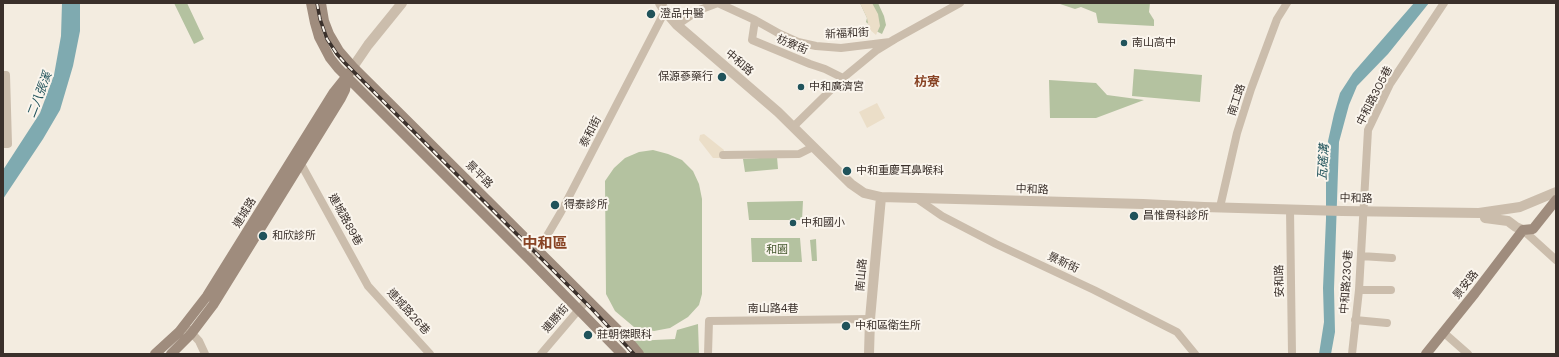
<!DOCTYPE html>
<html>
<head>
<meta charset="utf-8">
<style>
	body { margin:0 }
	#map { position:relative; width:1559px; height:357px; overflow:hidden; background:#f3ece0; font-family:"DM Sans",sans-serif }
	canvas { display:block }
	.frame { position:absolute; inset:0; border:4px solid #3a302b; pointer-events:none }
</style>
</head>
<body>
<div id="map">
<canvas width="1559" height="357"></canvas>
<div class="frame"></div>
</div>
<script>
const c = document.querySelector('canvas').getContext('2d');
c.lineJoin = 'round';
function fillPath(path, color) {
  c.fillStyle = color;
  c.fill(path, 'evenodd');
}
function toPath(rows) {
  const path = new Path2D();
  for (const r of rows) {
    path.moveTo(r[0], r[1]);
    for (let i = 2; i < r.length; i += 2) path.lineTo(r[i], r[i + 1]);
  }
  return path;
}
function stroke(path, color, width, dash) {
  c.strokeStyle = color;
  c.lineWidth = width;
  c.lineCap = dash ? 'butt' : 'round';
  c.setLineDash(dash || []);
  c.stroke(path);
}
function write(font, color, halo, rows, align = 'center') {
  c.font = font + ' "DM Sans","Noto Sans TC",sans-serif';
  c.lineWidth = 4;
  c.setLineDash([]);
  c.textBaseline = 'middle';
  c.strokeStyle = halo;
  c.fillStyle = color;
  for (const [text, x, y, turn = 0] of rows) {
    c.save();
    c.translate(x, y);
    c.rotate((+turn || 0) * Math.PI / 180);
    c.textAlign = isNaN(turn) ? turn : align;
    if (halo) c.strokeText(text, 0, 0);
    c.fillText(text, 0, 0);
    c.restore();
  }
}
fillPath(toPath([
	[174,3,187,3,204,39,194,44],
	[860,3,878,3,884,16,886,25,882,34,876,31,866,22,867,18],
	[1150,3,1149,12,1154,20,1154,26,1098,23,1096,13,1081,7,1075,9,1060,4],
	[1134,69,1202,75,1200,102,1132,96],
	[1049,80,1096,83,1107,95,1144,100,1096,118,1050,118],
	[653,150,668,154,682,160,693,171,699,184,702,199,702,294,699,305,688,317,670,328,654,331,634,327,615,311,606,294,605,181,614,168,625,158,639,152],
	[777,157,778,169,745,172,743,159],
	[803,201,802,220,749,220,747,202],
	[751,238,800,238,802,262,752,262],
	[816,239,817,261,812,261,810,240],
	[698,324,699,354,644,354,634,341,675,339,677,330]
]), '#b4c2a0');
fillPath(toPath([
	[860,3,872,3,878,14,880,26,876,35,869,29,867,18],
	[877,103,885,118,867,128,859,112],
	[704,134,724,150,722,158,713,158,699,140,700,135]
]), '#ebdec8');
fillPath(toPath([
	[62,3,80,3,80,31,73,66,60,110,43,139,3,199,3,170,40,113,54,75,61,36],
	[1414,3,1429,3,1388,54,1357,86,1349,105,1339,142,1334,289,1335,332,1331,354,1319,354,1324,322,1323,288,1326,219,1326,167,1328,141,1334,114,1340,93,1353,73]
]), '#7faab0');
stroke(toPath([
	[755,20,752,40,810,64,825,69,843,78],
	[677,25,699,10,718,3,755,20,780,34,798,42,816,46,841,48,890,42],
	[3,75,6,75,8,144,3,144],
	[794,126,843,78,877,50,895,39,960,3],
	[723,155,799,154,813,147],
	[301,164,368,286,430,354],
	[916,198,942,216,996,244,1094,290,1177,332,1195,354],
	[1220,207,1237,133,1251,89,1277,19,1287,3],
	[1290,209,1292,354],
	[1523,230,1556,260],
	[1361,256,1392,258],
	[530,260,538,251,561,212,665,11],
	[1359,290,1391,290],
	[1355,320,1387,323],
	[188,329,199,341,205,354],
	[1443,332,1468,354],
	[541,354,587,300],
	[708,354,709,321,870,319],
	[1352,354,1359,290,1368,130,1390,84,1444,3]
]), '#cbbdac', 8);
stroke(toPath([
	[660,3,665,11,677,25,778,112,851,184,864,193,881,197,1143,204,1204,207,1342,211,1479,213,1520,207,1556,192],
	[353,67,368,45,402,3],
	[1485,218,1508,221,1516,227,1523,230],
	[869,354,870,319,881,197]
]), '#cbbdac', 10);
stroke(toPath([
	[311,3,315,23,319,37,330,58,338,68,530,260,622,354],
	[321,3,324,21,329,34,339,51,353,67,625,337,639,354],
	[155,354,179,332,207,296,334,92,350,72],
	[171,354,191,334,213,305,341,98,345,90,347,77],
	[1426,354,1475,293,1523,230,1533,229,1556,200]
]), '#9f8c7d', 10);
const rail = toPath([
	[317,3,320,19,327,39,337,54,345,63,592,309,634,354]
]);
stroke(rail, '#3a302b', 3.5);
stroke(rail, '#faf5ed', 2, [6]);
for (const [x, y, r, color] of [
	[651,14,5,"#20535b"],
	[1124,43,4,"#20535b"],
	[722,77,5,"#20535b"],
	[801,87,4,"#20535b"],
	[847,171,5,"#20535b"],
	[555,205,5,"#20535b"],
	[1134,216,5,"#20535b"],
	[793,223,4,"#20535b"],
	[263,236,5,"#20535b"],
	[846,326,5,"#20535b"],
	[588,335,5,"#20535b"]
]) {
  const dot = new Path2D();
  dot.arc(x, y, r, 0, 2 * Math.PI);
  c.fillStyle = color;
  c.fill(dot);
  stroke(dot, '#faf5ed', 1.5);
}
write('11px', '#3a302b', '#faf5ed', [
	["澄品中醫",660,14],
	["南山高中",1132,43],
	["保源蔘藥行",713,77,"right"],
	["中和廣濟宮",809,87],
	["中和重慶耳鼻喉科",856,171],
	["得泰診所",564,205],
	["昌惟骨科診所",1143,216],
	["中和國小",801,223],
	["和欣診所",272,236],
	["中和區衛生所",855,326],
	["莊朝傑眼科",597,335]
], 'left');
write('11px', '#3a302b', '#faf5ed', [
	["新福和街",847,34,-3],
	["枋寮街",792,45,23],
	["中和路",739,63,41],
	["中和路305巷",1375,96,-63],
	["南工路",1237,100,-72],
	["泰和街",591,132,-62],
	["景平路",479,175,45],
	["中和路",1032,190,2],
	["中和路",1356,199,1],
	["連城路",245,213,-58],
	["連城路89巷",345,220,61],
	["景新街",1063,263,25],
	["南山路",862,275,-85],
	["安和路",1280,281,-91],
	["中和路230巷",1347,282,-86],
	["景安路",1466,285,-52],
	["南山路4巷",773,309],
	["連城路26巷",408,312,48],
	["連勝街",556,319,-49]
]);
write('11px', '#45582e', '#faf5ed', [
	["和園",777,250]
]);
write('italic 12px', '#20535b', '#faf5ed', [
	["二八張溪",40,95,-69],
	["瓦磘溝",1324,162,-86]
]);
write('bold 13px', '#884324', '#faf5ed', [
	["枋寮",927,83]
]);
write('bold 15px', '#884324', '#faf5ed', [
	["中和區",545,244]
]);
</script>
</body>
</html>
